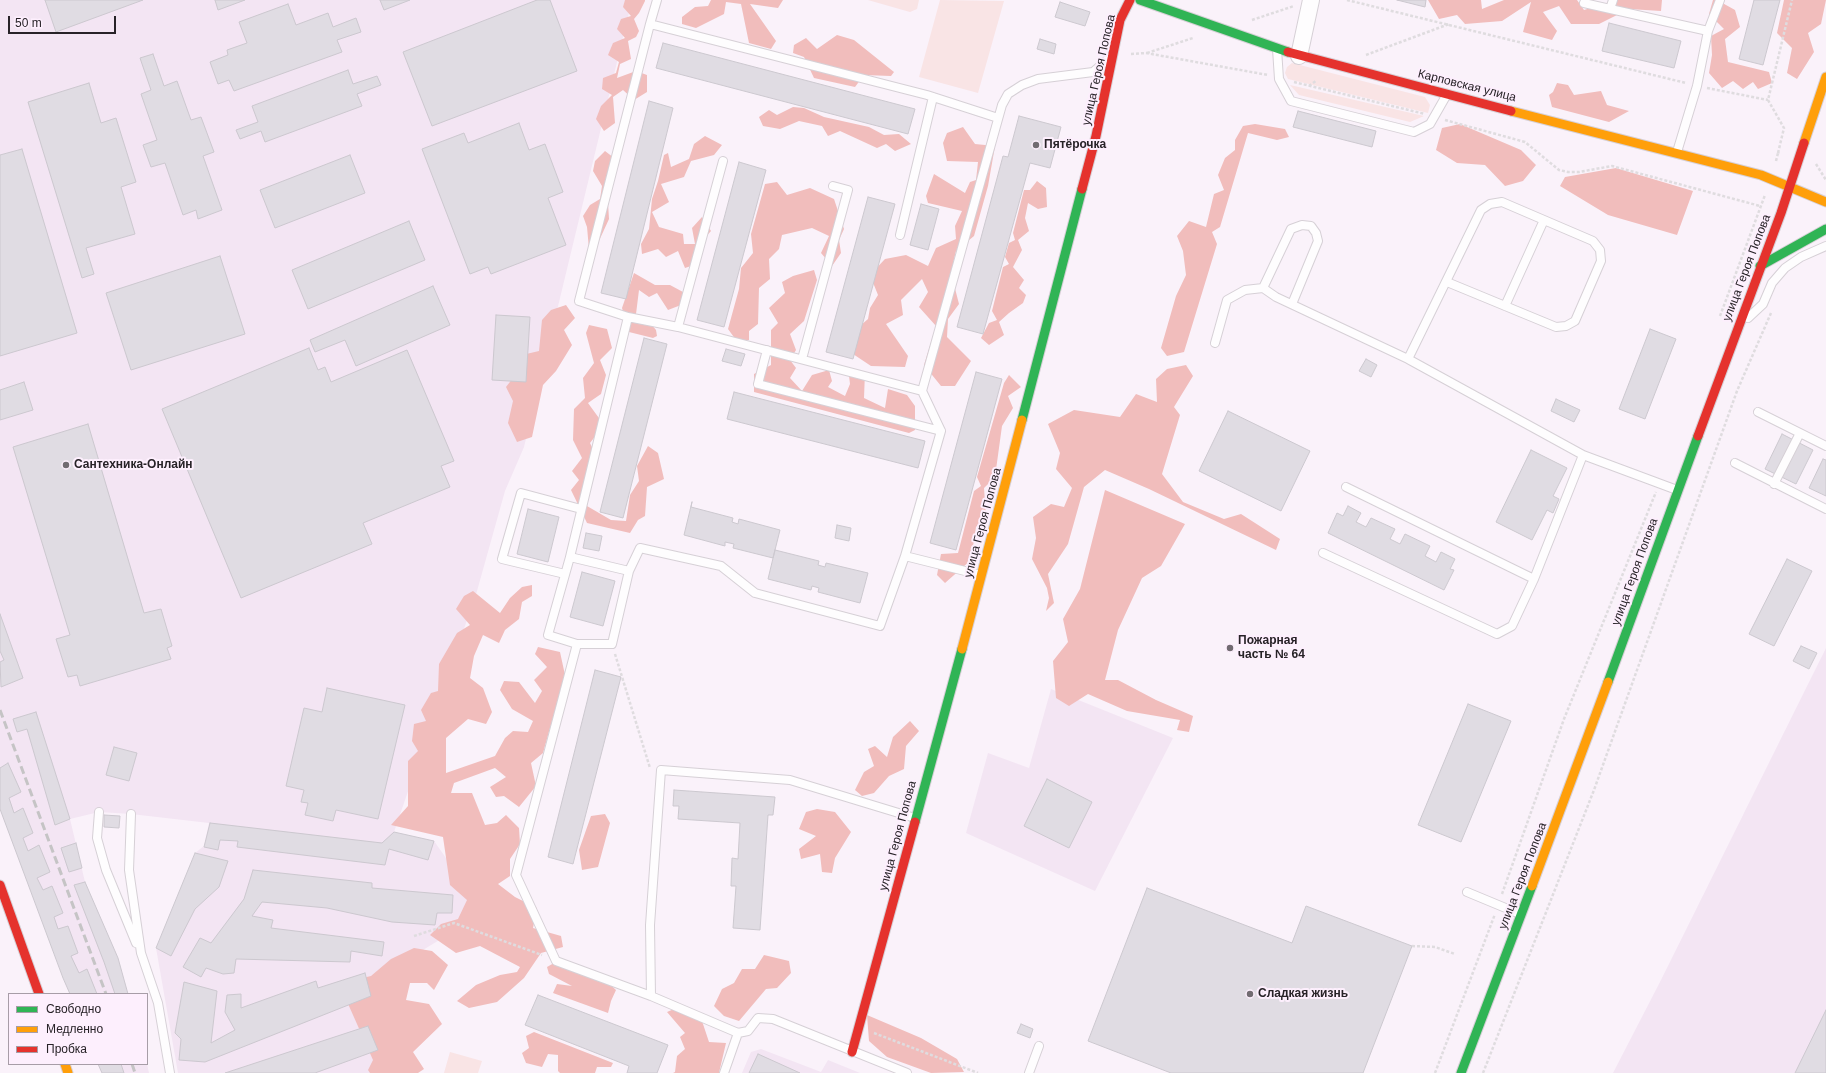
<!DOCTYPE html>
<html>
<head>
<meta charset="utf-8">
<style>
	body { margin:0 }
	#map { position:relative; width:1826px; height:1073px; overflow:hidden; background:#faf2fa; font-family:Helvetica,sans-serif }
	canvas { display:block }
	.legend { position:absolute; left:8px; top:993px; width:140px; height:72px; box-sizing:border-box; background:#fdeffd; border:1px solid #a79da7; margin:0; padding:5px 7px; list-style:none; font-size:12px; color:#272227 }
	.legend li { display:flex; align-items:center; gap:8px; height:20px }
	.legend b { width:20px; border:1px solid #a79da7 }
	.scale { position:absolute; left:8px; top:16px; width:108px; height:18px; box-sizing:border-box; border:2px solid #272227; border-top:0; padding-left:5px; font-size:12px; line-height:14px; white-space:nowrap; color:#272227; -webkit-text-stroke:3px #fdeffd; paint-order:stroke }
</style>
</head>
<body>
<div id="map">
<canvas width="1826" height="1073"></canvas>
<ul class="legend">
<li><b style="height:5px;background:#30b455"></b>Свободно</li>
<li><b style="height:5px;background:#ff9f0a"></b>Медленно</li>
<li><b style="height:5px;background:#e5322d"></b>Пробка</li>
</ul>
<div class="scale">50 m</div>
</div>
<script>
const c = document.querySelector('canvas').getContext('2d');
c.lineJoin = 'round';
function fillPath(path, color) {
  c.fillStyle = color;
  c.fill(path, 'evenodd');
}
function toPath(rows) {
  const path = new Path2D();
  for (const r of rows) {
    path.moveTo(r[0], r[1]);
    for (let i = 2; i < r.length; i += 2) path.lineTo(r[i], r[i + 1]);
  }
  return path;
}
function stroke(path, color, width, dash) {
  c.strokeStyle = color;
  c.lineWidth = width;
  c.lineCap = dash ? 'butt' : 'round';
  c.setLineDash(dash || []);
  c.stroke(path);
}
function write(font, color, halo, rows, align = 'center') {
  c.font = font + ' Helvetica,sans-serif';
  c.lineWidth = 4;
  c.setLineDash([]);
  c.textBaseline = 'middle';
  c.strokeStyle = halo;
  c.fillStyle = color;
  for (const [text, x, y, turn = 0] of rows) {
    c.save();
    c.translate(x, y);
    c.rotate((+turn || 0) * Math.PI / 180);
    c.textAlign = isNaN(turn) ? turn : align;
    if (halo) c.strokeText(text, 0, 0);
    c.fillText(text, 0, 0);
    c.restore();
  }
}
fillPath(toPath([
	[0,0,632,0,524,447,505,491,477,591,394,832,434,841,472,895,459,928,377,978,378,1073,178,1073,156,948,195,853,204,846,209,823,131,814,99,812,70,819,85,882,118,958,128,994,70,994,0,809],
	[1826,648,1826,1073,1613,1073,1661,980],
	[1051,689,1173,738,1095,891,966,833,988,753,1029,768],
	[761,1049,821,1072,828,1060,860,1073,742,1073,751,1052],
	[98,1064,147,1064,149,1073,102,1073]
]), '#f3e5f3');
fillPath(toPath([
	[868,0,919,0,917,9,910,12],
	[940,0,1004,1,978,93,919,77],
	[1292,63,1425,97,1430,105,1428,113,1288,79,1285,73,1287,67],
	[1290,85,1424,116,1410,122,1299,95],
	[450,1052,482,1061,478,1073,444,1073]
]), '#f9e4e5');
fillPath(toPath([
	[625,0,645,0,645,1,639,13,634,19,639,31,636,37,628,41,631,59,620,64,617,78,636,71,647,75,647,92,634,100,623,90,613,97,615,123,604,131,596,119,601,106,612,95,602,89,603,78,616,73,619,62,608,55,613,43,625,38,617,29,621,19,631,16,623,7],
	[711,0,783,0,778,8,750,4,776,41,771,49,749,43,741,4,726,2,724,14,696,28,682,24,682,17,695,7,708,6],
	[1428,0,1481,0,1482,9,1504,0,1577,0,1584,10,1616,0,1662,0,1661,11,1629,9,1599,24,1571,24,1559,6,1543,12,1557,31,1552,40,1523,32,1531,2,1502,21,1465,24,1457,15,1439,19],
	[1713,0,1717,0,1735,10,1740,27,1725,39,1728,62,1769,72,1772,83,1758,89,1753,82,1743,89,1733,81,1722,88,1709,73,1712,55,1711,36,1724,29,1709,14],
	[1784,0,1826,0,1821,24,1808,33,1814,52,1797,79,1787,73,1792,48,1777,33],
	[837,35,854,40,894,72,891,76,864,75,855,87,814,78,804,57,793,53,794,45,806,38,817,49],
	[1557,83,1568,85,1574,95,1601,91,1607,105,1629,111,1609,122,1552,107,1549,95,1553,92],
	[793,107,804,108,824,117,869,127,884,135,899,134,911,144,895,151,886,144,877,148,840,131,828,136,822,126,799,121,780,129,763,126,759,117,769,110,777,115],
	[1255,124,1285,129,1289,137,1277,140,1248,133,1220,227,1212,232,1217,244,1184,352,1167,356,1161,348,1176,296,1186,275,1183,251,1177,236,1189,221,1206,227,1214,194,1224,190,1218,175,1225,158,1235,150,1235,140,1243,126],
	[1460,124,1521,150,1536,165,1523,181,1505,186,1485,165,1457,163,1436,150,1442,128],
	[963,127,975,144,995,146,988,186,974,236,956,251,951,273,959,304,948,319,947,337,971,361,955,386,941,386,924,365,936,326,919,307,928,292,922,279,901,300,903,315,886,324,908,356,905,367,871,366,844,348,853,332,868,319,870,308,878,295,870,275,885,259,906,255,928,266,936,248,956,239,955,226,962,211,928,203,926,196,934,174,965,193,970,182,976,180,978,162,947,161,943,143,947,133],
	[705,136,722,145,714,155,691,161,684,177,661,184,669,202,652,212,659,227,683,234,684,244,695,244,692,228,702,217,711,231,696,248,700,263,685,268,678,251,666,257,658,249,642,254,641,244,649,229,652,199,658,181,664,155,668,153,671,167,689,159,694,144],
	[605,151,618,161,607,187,609,219,598,243,589,249,587,227,583,216,590,205,600,199,602,186,593,171,595,161],
	[1616,168,1693,191,1677,235,1608,215,1560,186,1565,177],
	[1037,181,1046,188,1047,207,1038,209,1028,203,1025,218,1029,231,1018,240,1022,250,1013,267,1024,280,1019,288,1026,295,1023,303,1009,313,999,322,1004,335,989,345,981,338,989,323,997,320,992,311,1003,267,1009,264,1005,257,1009,243,1015,240,1013,233,1024,190,1030,190],
	[777,182,787,195,810,188,834,199,844,229,839,240,841,253,832,266,821,253,829,236,812,228,782,235,779,249,769,259,770,279,759,288,758,324,749,331,749,340,736,340,728,329,739,289,741,268,753,253,751,234,765,184],
	[814,270,817,280,804,321,790,334,796,350,790,360,796,368,790,378,802,391,812,375,829,370,832,381,828,387,845,396,850,384,848,367,865,372,864,398,885,408,888,389,907,395,915,406,915,430,909,433,754,392,754,374,771,365,771,330,778,323,769,308,785,293,782,282,793,276],
	[634,273,655,285,670,285,683,292,681,305,668,310,657,293,649,297,639,290,636,314,647,319,656,330,657,336,653,338,629,332,622,308],
	[566,305,575,318,564,330,572,345,556,371,543,385,532,437,517,442,508,423,513,401,506,387,520,369,522,355,539,351,542,320,551,310],
	[589,325,607,329,612,348,600,360,606,375,601,394,588,403,604,425,590,443,597,458,587,506,611,520,626,521,630,495,639,481,637,466,648,446,658,453,664,479,647,487,645,516,638,520,630,533,587,523,571,490,579,480,572,471,582,458,573,440,574,409,585,398,583,378,594,363,586,333],
	[1186,365,1193,376,1174,407,1180,415,1162,474,1183,502,1224,519,1241,514,1280,539,1276,550,1149,489,1105,470,1084,487,1068,544,1048,574,1054,603,1046,611,1049,598,1047,588,1032,559,1036,538,1033,517,1051,504,1064,507,1072,488,1056,469,1060,453,1048,424,1074,410,1120,417,1136,394,1157,402,1156,379,1167,369],
	[1009,375,1021,387,1008,396,1013,408,1002,426,995,477,984,488,986,516,976,527,971,560,945,583,937,575,941,554,958,553,974,491,981,486,977,477,1004,383],
	[1105,490,1185,524,1161,566,1142,578,1118,630,1105,680,1118,680,1156,700,1193,716,1189,732,1177,730,1180,720,1127,711,1088,694,1069,706,1056,698,1053,661,1068,642,1063,619,1080,589],
	[532,585,532,596,522,602,519,619,505,630,499,643,483,635,474,656,470,678,483,688,492,712,486,724,468,719,446,738,446,773,495,756,505,738,513,731,528,732,533,721,512,709,500,690,504,681,519,682,535,703,542,691,534,680,547,667,535,654,538,647,560,652,565,675,543,753,531,763,536,786,519,807,504,796,496,797,490,787,506,777,495,768,454,783,451,793,472,793,485,825,497,823,506,815,519,828,520,844,510,859,510,876,498,884,515,897,537,908,533,928,561,936,563,947,541,953,524,978,497,1002,469,1008,457,1001,476,985,500,975,517,972,520,967,480,946,456,953,430,935,441,924,458,919,467,900,450,885,443,837,391,825,408,806,408,761,418,751,412,741,414,724,426,721,421,710,431,693,438,691,439,664,457,633,470,625,456,609,464,596,473,591,500,613,510,598,522,587],
	[910,721,919,731,906,746,904,769,889,776,874,793,862,796,855,790,864,772,874,766,868,749,875,746,887,757,893,737],
	[817,809,835,812,851,832,835,858,832,873,822,872,820,854,801,859,799,849,816,836,799,829,806,812],
	[605,814,610,823,598,867,582,870,579,850,591,816],
	[414,948,432,951,448,965,434,990,427,983,410,983,406,1000,429,1004,442,1024,413,1052,424,1069,418,1073,370,1073,368,1070,373,1060,345,997,354,980,371,976,391,959],
	[764,955,789,961,791,973,777,988,766,989,739,1021,724,1016,714,1006,722,989,734,983,742,969,755,969],
	[554,963,600,975,616,990,611,1001,608,1013,553,993,557,984,572,986,549,974,547,967],
	[674,1009,702,1021,709,1042,726,1043,719,1073,673,1073,675,1072,677,1056,685,1049,680,1037,685,1033,667,1012],
	[867,1015,921,1038,957,1059,964,1072,931,1073,887,1057,869,1041],
	[534,1032,613,1063,611,1067,597,1067,595,1073,560,1073,558,1071,558,1055,548,1054,542,1067,526,1063,522,1053,529,1048,526,1036]
]), '#f1bdbc');
const building = toPath([
	[45,0,143,0,56,32,45,0],
	[215,0,245,0,218,10,215,0],
	[380,0,410,0,384,10,380,0],
	[537,0,550,0,577,71,432,126,403,52,537,0],
	[1397,0,1426,0,1425,7,1397,0],
	[1754,0,1780,0,1763,65,1739,59,1754,0],
	[1060,2,1090,12,1085,26,1055,17,1060,2],
	[288,4,296,25,328,13,333,27,356,18,361,32,337,40,342,52,234,91,229,80,218,84,210,62,228,55,227,50,247,43,239,22,288,4],
	[1609,23,1681,41,1674,68,1602,51,1609,23],
	[1040,39,1056,44,1054,54,1037,49,1040,39],
	[663,43,915,109,908,134,656,68,663,43],
	[153,54,164,86,177,81,191,120,201,117,214,152,203,156,222,210,198,219,196,210,183,215,165,163,151,167,143,145,157,140,141,94,151,90,140,58,153,54],
	[348,70,353,84,377,76,381,85,357,94,362,106,265,142,261,131,240,139,236,130,258,122,252,106,348,70],
	[89,83,101,123,116,118,136,182,121,187,135,234,86,248,94,274,82,278,28,102,89,83],
	[649,101,673,108,626,299,601,293,649,101],
	[1298,111,1376,131,1372,147,1293,127,1298,111],
	[1019,116,1061,127,1050,168,1030,163,983,334,957,327,1003,156,1008,157,1019,116],
	[519,123,529,150,545,144,563,192,548,198,566,245,491,274,488,267,470,274,422,149,464,133,468,143,519,123],
	[22,149,77,333,0,356,0,155,22,149],
	[350,155,365,193,275,228,260,190,350,155],
	[739,162,766,170,724,327,697,320,739,162],
	[868,197,895,204,853,359,826,352,868,197],
	[921,204,939,209,928,250,910,245,921,204],
	[409,221,425,260,308,309,292,270,409,221],
	[220,256,245,334,131,370,106,293,220,256],
	[433,286,450,325,356,366,345,340,315,352,310,340,433,286],
	[496,315,530,317,526,382,492,380,496,315],
	[1650,329,1676,339,1645,419,1619,409,1650,329],
	[644,338,667,344,623,518,600,512,644,338],
	[309,348,318,370,325,367,331,382,407,350,454,461,441,466,450,487,363,523,372,544,241,598,162,409,309,348],
	[726,349,745,354,741,366,722,361,726,349],
	[1366,359,1377,365,1371,377,1359,371,1366,359],
	[976,372,1002,379,956,550,930,543,976,372],
	[24,382,33,410,0,420,0,390,24,382],
	[734,392,925,441,918,468,727,419,734,392],
	[1556,399,1580,410,1574,422,1551,411,1556,399],
	[1228,411,1310,451,1281,511,1199,471,1228,411],
	[88,424,144,613,161,609,172,646,167,648,171,659,80,686,77,675,68,677,56,639,70,635,13,447,88,424],
	[1782,434,1813,450,1796,484,1765,469,1782,434],
	[1531,450,1567,468,1553,496,1559,499,1553,513,1547,510,1532,540,1496,522,1531,450],
	[1823,459,1826,460,1826,496,1809,488,1823,459],
	[692,502,691,507,733,518,732,522,738,524,739,519,780,530,773,558,733,548,734,544,725,542,725,546,684,535,692,502],
	[1348,506,1361,513,1356,522,1366,527,1371,518,1395,529,1390,539,1400,544,1405,534,1430,546,1425,556,1436,562,1441,552,1455,559,1450,569,1454,570,1444,590,1328,533,1337,513,1343,516,1348,506],
	[528,509,559,517,548,562,517,554,528,509],
	[837,525,851,528,849,541,835,538,837,525],
	[586,533,602,536,599,551,583,548,586,533],
	[775,550,819,561,818,565,825,567,826,563,868,573,860,603,818,592,819,588,812,586,811,590,768,579,775,550],
	[1787,559,1812,571,1774,646,1749,634,1787,559],
	[582,572,615,581,603,626,570,617,582,572],
	[0,614,23,678,1,687,0,662,4,660,0,651,0,614],
	[1801,646,1817,653,1809,669,1793,661,1801,646],
	[595,670,621,677,573,864,548,857,595,670],
	[327,688,405,705,378,819,336,810,333,821,305,815,308,803,301,802,304,790,286,786,304,708,322,712,327,688],
	[1468,704,1511,721,1461,842,1418,825,1468,704],
	[36,712,70,819,55,825,27,729,17,732,13,719,36,712],
	[114,747,137,753,129,781,106,775,114,747],
	[8,763,21,792,9,798,14,813,23,808,33,833,23,838,28,851,39,845,50,872,37,878,43,890,52,886,63,913,54,917,58,929,68,926,78,953,71,956,79,973,87,969,97,994,70,994,63,978,0,809,0,768,8,763],
	[1047,779,1092,802,1069,848,1024,826,1047,779],
	[674,790,775,797,773,815,768,815,760,930,733,928,736,886,731,886,732,858,738,859,740,823,678,819,679,806,673,806,674,790],
	[104,815,120,816,119,828,104,827,104,815],
	[210,823,382,843,394,832,434,841,428,860,389,849,385,865,237,847,238,841,220,840,218,850,204,847,210,823],
	[76,843,82,868,69,872,61,848,76,843],
	[195,853,228,861,219,887,195,909,171,956,156,948,195,853],
	[253,870,372,883,372,888,453,895,452,913,437,913,435,925,392,922,327,908,262,902,252,916,273,920,271,928,384,942,382,956,351,951,350,962,236,959,234,973,223,974,206,968,201,977,183,967,200,938,211,943,244,899,253,870],
	[85,882,118,958,128,994,115,994,104,962,74,885,85,882],
	[1147,888,1292,943,1306,906,1412,946,1363,1073,1171,1073,1088,1041,1147,888],
	[365,973,371,996,205,1062,179,1060,181,1039,175,1033,184,982,217,991,211,1043,235,1030,225,1012,227,995,241,994,241,1008,316,981,318,988,365,973],
	[538,995,668,1045,657,1073,627,1073,629,1066,525,1025,538,995],
	[1826,1010,1826,1073,1795,1073,1826,1010],
	[1021,1024,1033,1029,1030,1038,1017,1033,1021,1024],
	[368,1026,378,1050,315,1073,225,1073,368,1026],
	[758,1054,800,1073,749,1073,758,1054],
	[98,1064,121,1064,124,1073,102,1073,98,1064]
]);
fillPath(building, '#e0dce3');
stroke(building, '#ccc8cf', 1);
const lane = toPath([
	[1584,3,1708,31],
	[1610,9,1613,0],
	[650,24,657,0],
	[1277,49,1279,79,1291,101,1414,132,1430,124,1446,96],
	[1677,152,1697,86,1708,31,1720,0],
	[900,235,933,97],
	[1263,288,1291,229,1302,225,1311,226,1316,233,1318,241,1292,304],
	[1505,306,1544,220],
	[628,317,570,557,548,635,577,644,612,644,629,571,640,548,721,566,755,593,880,626,905,556],
	[1748,318,1763,304,1772,283,1785,268,1801,257,1826,246],
	[678,327,723,161],
	[1215,343,1227,300,1245,290,1263,288,1276,297,1408,359,1583,455,1677,490],
	[767,350,758,384,941,431],
	[802,359,848,190,833,186],
	[1408,359,1481,210,1490,204,1502,202,1593,241,1600,250,1601,261,1575,321,1566,326,1556,327,1447,282],
	[922,391,678,327,628,317,579,301,650,24,927,95,998,118],
	[1758,412,1826,446],
	[1735,463,1826,509],
	[1774,484,1800,433],
	[1346,487,1534,579],
	[1323,553,1497,634,1512,626,1534,579,1583,455],
	[570,557,629,571],
	[565,574,502,559,521,493,581,509],
	[981,575,905,556,941,431,922,391,1002,105,1008,94,1022,85,1038,79,1093,72,1107,60],
	[577,644,516,875,556,961,651,996,738,1033],
	[99,812,97,838,106,870,136,943],
	[131,814,129,870,141,953,158,1003,170,1073],
	[1467,892,1520,914],
	[651,996,650,925,661,770,790,780,915,818],
	[724,1073,738,1033,748,1031,758,1018,773,1019,907,1073],
	[1029,1073,1039,1046]
]);
const street = toPath([
	[1299,56,1311,0]
]);
const fast = toPath([
	[1140,0,1288,52],
	[1760,266,1826,229],
	[1022,420,1082,189],
	[1608,682,1698,436],
	[915,822,962,649],
	[1461,1073,1532,886]
]);
const slow = toPath([
	[1511,111,1761,175,1826,202],
	[1804,143,1826,77],
	[962,649,1022,420],
	[1532,886,1608,682],
	[65,1064,68,1073]
]);
const jam = toPath([
	[1288,52,1511,111],
	[1082,189,1096,136,1120,20,1130,0],
	[1698,436,1781,213,1804,143],
	[0,885,39,994],
	[852,1052,915,822]
]);
stroke(lane, '#d6d0d6', 10);
stroke(street, '#d6d0d6', 18);
stroke(fast, '#d6d0d6', 11);
stroke(slow, '#d6d0d6', 11);
stroke(jam, '#d6d0d6', 11);
stroke(toPath([
	[1347,0,1686,83],
	[1252,20,1294,6],
	[1147,53,1193,38],
	[1131,54,1146,53,1268,75],
	[1366,55,1449,24],
	[1294,82,1425,114],
	[1309,86,1317,80],
	[1707,88,1768,100],
	[1445,120,1525,142,1559,170,1568,172,1579,172,1612,166,1760,206],
	[1778,153,1784,128,1768,100,1792,0],
	[1776,161,1778,153,1780,153],
	[1816,164,1826,180],
	[1720,316,1765,195],
	[615,654,650,768],
	[1502,894,1564,719,1656,492],
	[414,936,454,923,542,955],
	[1412,946,1435,947,1455,954],
	[874,1033,978,1073],
	[1435,1073,1495,914],
	[1483,1073,1594,790,1737,391,1771,313]
]), '#dfdcdf', 2.5, [3, 2]);
stroke(lane, '#fefdfe', 8);
stroke(street, '#fefdfe', 16);
stroke(fast, '#30b455', 9);
stroke(slow, '#ff9f0a', 9);
stroke(jam, '#e5322d', 9);
stroke(toPath([
	[0,710,106,994],
	[132,1064,135,1073]
]), '#c5c4c5', 3, [8, 4]);
for (const [x, y, r, color] of [
	[1036,145,4,"#716b71"],
	[66,465,4,"#716b71"],
	[1230,648,4,"#716b71"],
	[1250,994,4,"#716b71"]
]) {
  const dot = new Path2D();
  dot.arc(x, y, r, 0, 2 * Math.PI);
  c.fillStyle = color;
  c.fill(dot);
  stroke(dot, '#fdeffd', 1.5);
}
write('12px', '#272227', '#fdeffd', [
	["улица Героя Попова",1099,70,-77],
	["Карповская улица",1467,86,14],
	["улица Героя Попова",1747,268,-69],
	["улица Героя Попова",983,523,-75],
	["улица Героя Попова",1635,572,-70],
	["улица Героя Попова",898,836,-75],
	["улица Героя Попова",1523,876,-69]
]);
write('bold 12px', '#272227', '#fdeffd', [
	["Пятёрочка",1044,145],
	["Сантехника-Онлайн",74,465],
	["Пожарная",1238,641],
	["часть № 64",1238,655],
	["Сладкая жизнь",1258,994]
], 'left');
</script>
</body>
</html>
